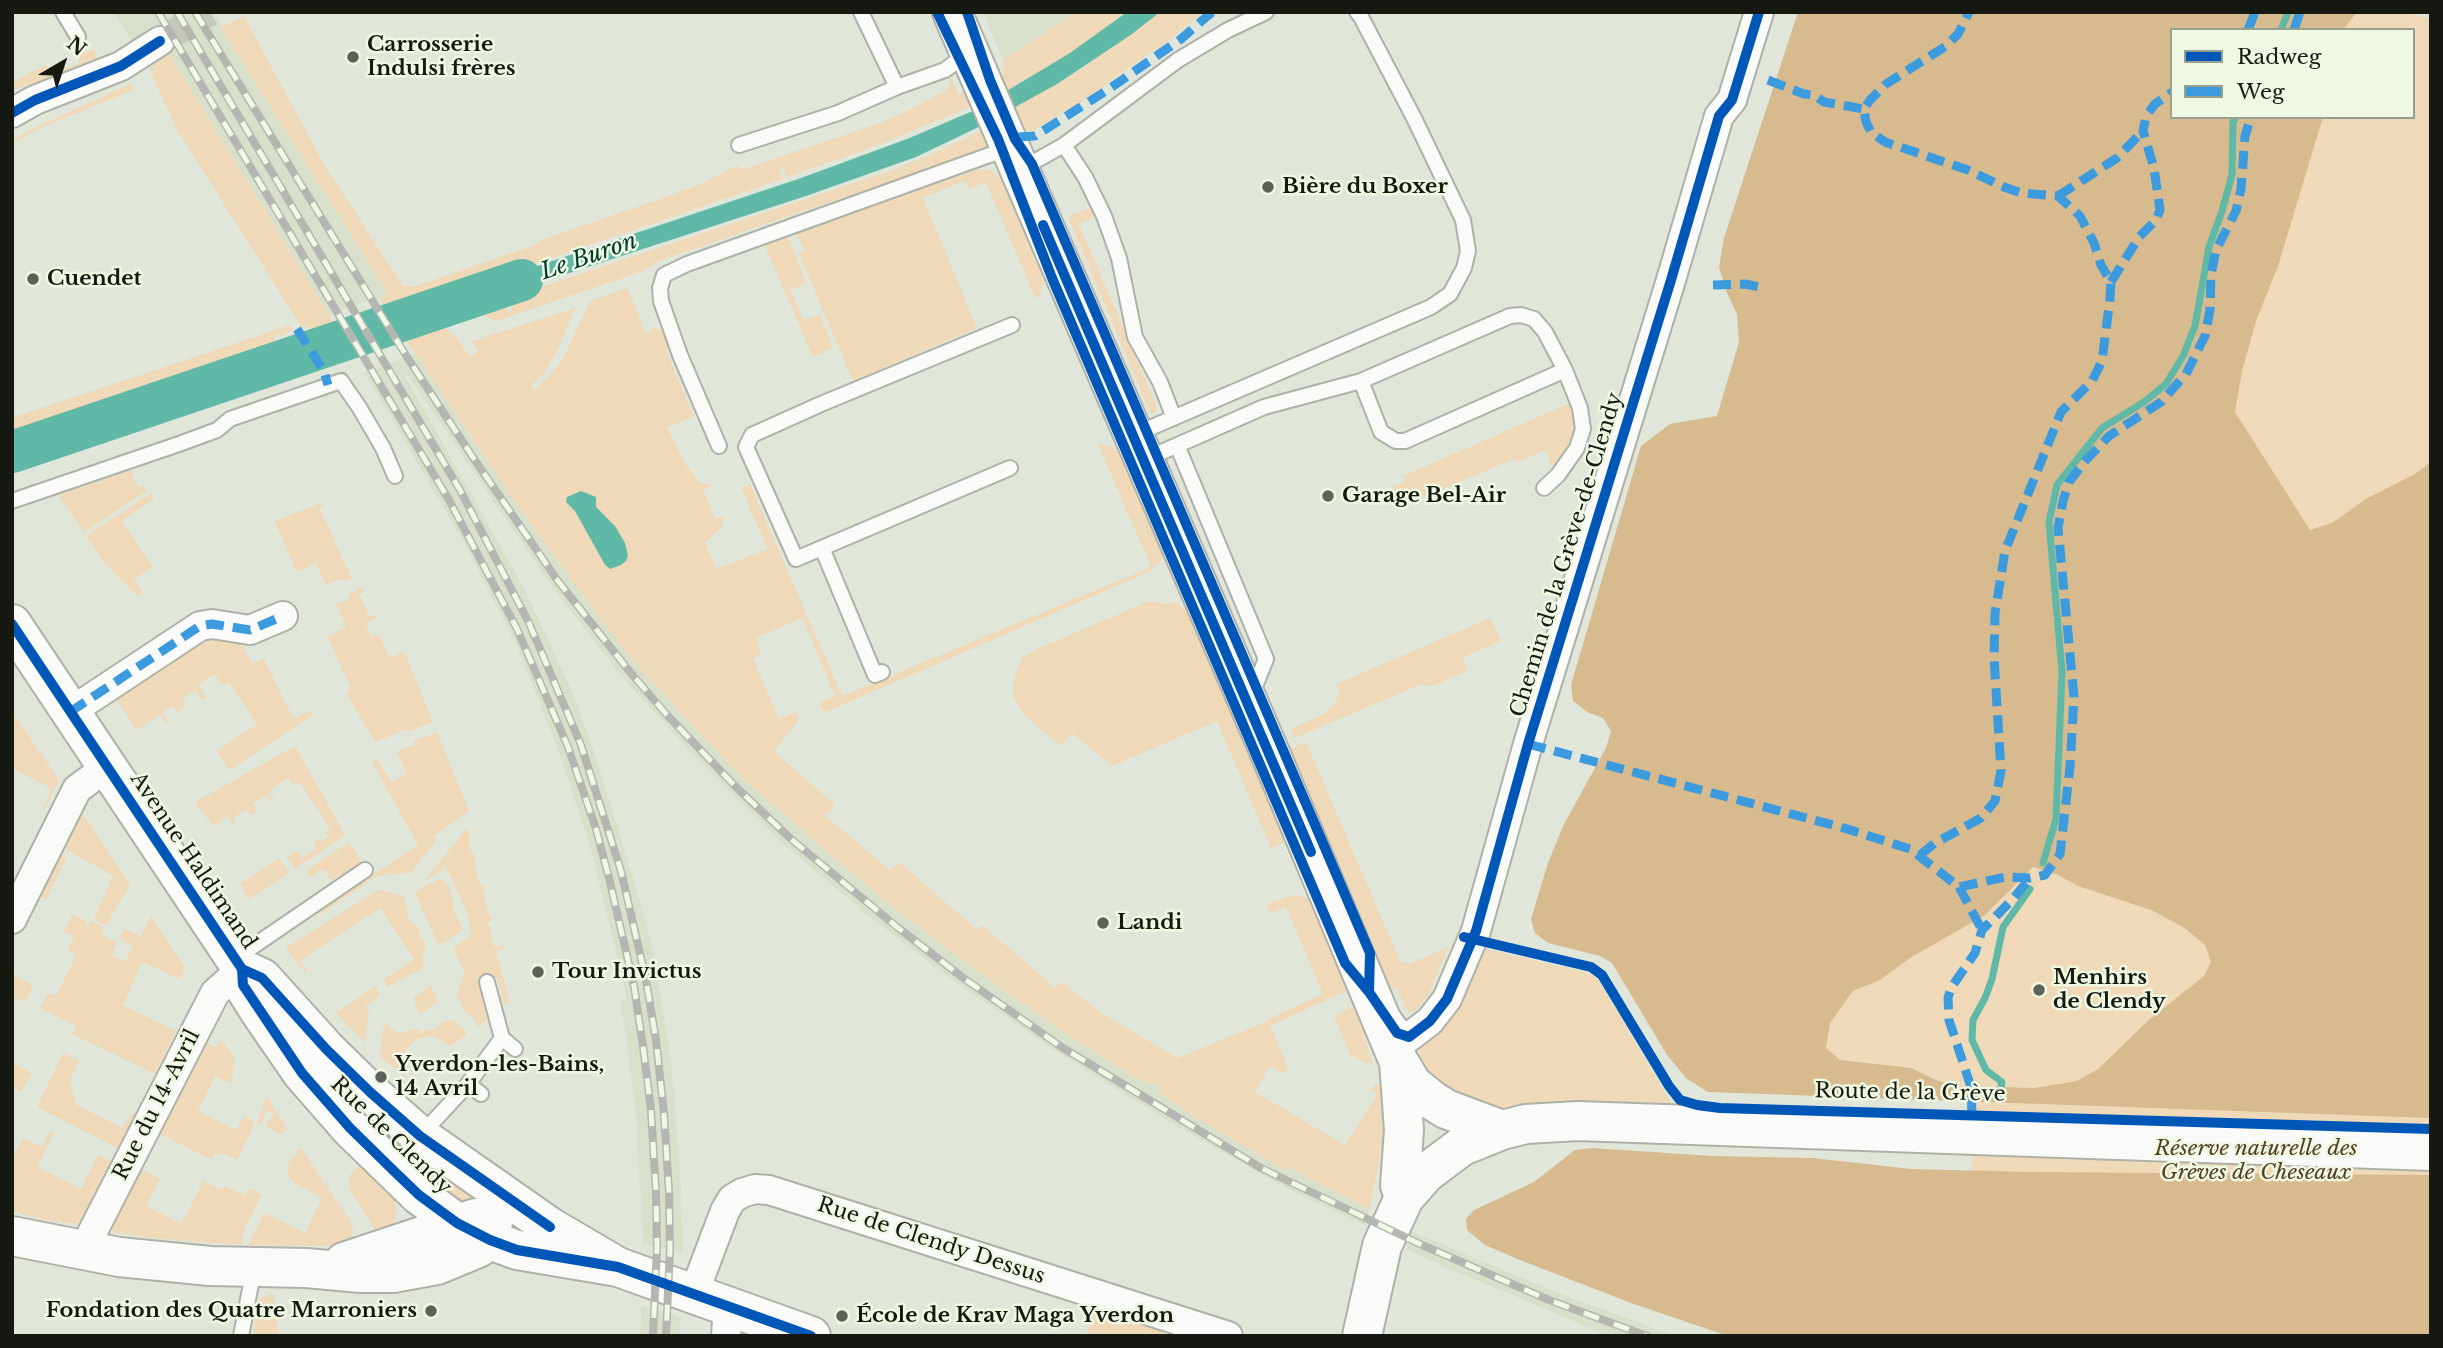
<!DOCTYPE html>
<html>
<head>
<meta charset="utf-8">
<style>
	body { margin:0 }
	#map { position:relative; width:2443px; height:1348px; overflow:hidden; background:#e1e6da; font-family:"Libre Baskerville",serif }
	canvas { display:block }
	.frame { position:absolute; inset:0; border:14px solid #161911; pointer-events:none }
	.legend { position:absolute; left:2170px; top:28px; width:245px; height:91px; box-sizing:border-box; background:#eff8e2; border:2px solid #989f8e; margin:0; padding:9px 12px; list-style:none; font-size:21px; color:#161911 }
	.legend li { display:flex; align-items:center; gap:14px; height:35px }
	.legend b { width:35px; border:2px solid #989f8e }
	.north { position:absolute; left:28px; top:28px; width:70px; height:70px; -webkit-text-stroke:5px #eff8e2; paint-order:stroke; rotate:39deg; font-size:19px; font-weight:700; line-height:28px; text-align:center; color:#161911 }
	.north::after { content:''; display:block; margin:auto; width:24px; height:32px; background:#161911; clip-path:polygon(50% 0,100% 100%,50% 72%,0 100%) }
</style>
</head>
<body>
<div id="map">
<canvas width="2443" height="1348"></canvas>
<div class="frame"></div>
<ul class="legend">
<li><b style="height:9px;background:#0057b8"></b>Radweg</li>
<li><b style="height:9px;background:#3b9bde"></b>Weg</li>
</ul>
<div class="north">N</div>
</div>
<script>
const c = document.querySelector('canvas').getContext('2d');
c.lineJoin = 'round';
function fillPath(path, color) {
  c.fillStyle = color;
  c.fill(path, 'evenodd');
}
function toPath(rows) {
  const path = new Path2D();
  for (const r of rows) {
    path.moveTo(r[0], r[1]);
    for (let i = 2; i < r.length; i += 2) path.lineTo(r[i], r[i + 1]);
  }
  return path;
}
function stroke(path, color, width, dash) {
  c.strokeStyle = color;
  c.lineWidth = width;
  c.lineCap = dash ? 'butt' : 'round';
  c.setLineDash(dash || []);
  c.stroke(path);
}
function write(font, color, halo, rows, align = 'center') {
  c.font = font + ' "Libre Baskerville",serif';
  c.lineWidth = 5;
  c.setLineDash([]);
  c.textBaseline = 'middle';
  c.strokeStyle = halo;
  c.fillStyle = color;
  for (const [text, x, y, turn = 0] of rows) {
    c.save();
    c.translate(x, y);
    c.rotate((+turn || 0) * Math.PI / 180);
    c.textAlign = isNaN(turn) ? turn : align;
    if (halo) c.strokeText(text, 0, 0);
    c.fillText(text, 0, 0);
    c.restore();
  }
}
fillPath(toPath([
	[113,12,213,12,388,293,380,298,310,319],
	[983,12,1076,12,1003,60],
	[415,354,517,505,604,624,642,671,743,779,880,897,966,963,1066,1034,1132,1076,1149,1084,1151,1082,1161,1088,1159,1093,1196,1118,1285,1170,1287,1166,1369,1210,1366,1226,1292,1191,1171,1123,1054,1050,951,979,866,914,780,841,698,760,622,677,553,588,407,374,405,376,524,588,572,691,593,748,639,897,654,954,671,1060,680,1170,683,1252,643,1244,636,1113,621,1002,627,999,592,853,558,750,517,646,464,542,364,372],
	[1406,1229,1553,1291,1675,1336,1608,1336,1417,1255,1400,1241],
	[641,1306,681,1317,679,1336,640,1336]
]), '#d8e0cb');
fillPath(toPath([
	[1076,12,1127,12,1070,53,1001,94,994,78,1004,73,1003,60],
	[1160,12,1203,12,1176,35,1081,102,1032,131,1017,130,1009,110,1078,71],
	[2357,12,2401,12,2431,19,2431,1336,1927,1336,1973,1161,1971,1088,1936,1080,1911,1068,1839,1060,1826,1048,1830,1023,1853,991,1880,980,2019,880,2033,867,2058,875,2078,886,2151,910,2183,927,2205,944,2211,959,2221,470,2283,117,2413,117,2413,30,2343,30],
	[244,16,322,161,403,286,415,286,535,245,539,241,699,185,737,165,741,170,882,122,914,108,945,91,951,83,948,78,951,77,959,95,969,89,971,94,967,97,970,107,881,144,787,177,782,167,779,168,783,179,390,313,380,298,387,292,220,27],
	[95,49,97,58,91,64,12,90,12,83,46,64,49,73,79,64,78,55],
	[169,54,329,315,335,326,314,333,308,326,302,328,176,128,151,73,156,64],
	[130,84,133,90,38,129,12,145,12,140,36,127],
	[986,129,992,144,985,150,812,208,662,260,643,271,496,321,473,310,504,300,508,312,512,311,508,298,890,171,930,155],
	[980,169,993,171,1002,180,1039,268,1043,283,1040,296,1036,299,986,183,969,189,964,181,923,198,977,328,853,381,799,254,805,251,794,231],
	[1089,208,1094,215,1093,218,1079,224,1156,405,1155,414,1150,412,1069,219,1070,216],
	[787,234,806,283,790,290,803,320,820,315,833,348,813,357,763,242],
	[628,288,645,332,647,333,652,329,658,328,668,336,672,348,666,351,694,416,667,428,686,465,700,483,710,484,711,486,703,490,715,519,724,516,721,528,705,543,716,569,768,549,741,488,750,484,842,696,1151,567,1098,444,1113,447,1117,451,1163,555,1160,562,1149,572,826,712,821,708,820,702,835,696,802,618,756,638,761,654,753,659,779,719,796,712,800,719,774,751,835,805,826,816,890,870,899,862,977,930,982,925,1055,988,1062,982,1100,1012,1177,1058,1268,1021,1269,1018,1323,994,1286,907,1270,913,1267,907,1269,903,1293,895,1307,898,1349,990,1270,1026,1288,1067,1284,1074,1270,1066,1255,1092,1345,1145,1377,1095,1371,1090,1375,1084,1381,1087,1383,1145,1369,1210,1287,1166,1286,1171,1196,1118,1159,1092,1161,1088,1152,1082,1150,1084,1132,1076,1066,1034,966,963,880,897,743,779,642,671,604,624,517,505,405,339,441,329,443,325,455,336,469,356,478,352,472,341,575,308,558,349,543,374,531,385,535,391,562,361,590,301],
	[289,325,293,330,284,332,285,334,280,336,280,334,276,335,274,338,278,354,12,445,12,418],
	[1570,405,1575,415,1574,433,1569,453,1562,462,1552,466,1546,450,1516,462,1514,459,1401,506,1392,486,1405,481,1403,476,1563,406],
	[111,429,111,436,12,470,12,462],
	[132,470,135,474,132,477,139,487,143,486,146,491,84,532,58,495],
	[151,493,154,499,122,521,153,567,134,579,143,592,137,596,105,564,86,536],
	[322,503,324,506,319,508,352,578,347,581,339,579,326,585,316,563,297,572,274,521],
	[362,587,364,592,359,595,370,617,375,615,377,618,366,624,371,636,378,634,390,658,404,651,433,722,408,732,407,729,375,742,346,693,351,688,327,636,346,627,336,604,347,601,350,594],
	[1149,601,1167,604,1176,602,1189,613,1287,842,1271,848,1217,721,1112,766,1072,733,1060,746,1025,716,1013,697,1015,674,1022,658,1037,649],
	[1490,618,1501,641,1463,657,1467,671,1433,686,1420,685,1294,738,1291,729,1325,713,1336,702,1339,691,1336,684],
	[210,633,240,642,252,664,264,659,293,718,310,711,313,715,231,769,227,768,217,751,257,724,229,682,223,686,214,674,198,685,206,697,202,700,195,690,182,699,187,705,177,712,172,706,162,712,168,722,167,724,160,715,137,730,115,698],
	[12,711,59,780,45,809,43,809,51,788,12,769],
	[437,732,469,811,434,836,436,841,412,872,377,876,321,914,316,912,418,845,372,762,377,759,391,782,407,773,396,751,414,745,413,741],
	[1306,742,1400,961,1409,964,1449,947,1427,997,1414,1012,1409,1012,1405,1007,1397,988,1391,990,1290,749],
	[295,746,345,835,295,869,287,857,297,851,302,858,316,848,313,842,319,838,321,841,328,836,325,832,330,828,299,782,293,785,288,778,269,791,274,799,272,801,267,795,253,804,257,811,251,815,246,809,233,818,237,824,234,826,228,816,213,826,195,802],
	[80,816,87,819,130,885,106,926,95,919,95,916,113,876,62,847,77,818],
	[467,828,471,840,469,841,472,854,475,854,476,860,474,862,480,885,483,885,485,891,483,893,489,915,491,915,492,921,488,923,494,947,504,945,504,948,496,951,510,1003,504,1004,497,978,478,983,488,1020,478,1027,473,1018,465,1011,456,995,465,973,453,948,473,934,467,935,471,931,468,914,446,867,424,881],
	[349,842,361,862,332,881,323,869,310,878,306,871],
	[59,853,67,857,46,900,38,896],
	[279,858,289,873,250,899,240,884],
	[441,879,448,886,454,904,453,908,463,929,446,942,438,944,415,893,420,888],
	[378,890,404,896,409,920,420,930,419,937,423,940,426,950,422,957,425,962,421,969,388,987,383,980,414,959,380,908,300,961,308,972,305,973,285,948],
	[73,914,86,921,85,924,88,926,92,921,103,927,101,933,117,943,111,955,125,962,133,946,119,939,124,929,141,936,151,916,186,969,179,979,142,962,123,1005,176,1031,155,1074,72,1034,76,1026,40,1008,48,993,56,996,76,956,68,949,74,937,63,932],
	[1487,949,1588,973,1597,978,1676,1111,1486,1108,1434,1085,1419,1059,1420,1050,1437,1025,1476,952],
	[12,969,15,971,13,975,33,985,25,1002,12,996],
	[431,985,438,1002,420,1014,413,998],
	[375,986,380,995,366,1006,369,1013,365,1043,336,1013],
	[1351,1007,1355,1007,1356,1011,1373,1064,1368,1064,1350,1054,1334,1017],
	[454,1019,467,1034,450,1047,441,1039,433,1036,416,1039,405,1051,403,1059,407,1076,405,1077,380,1057,382,1033,384,1025,388,1022,391,1030,394,1029,397,1033,417,1029,421,1032,437,1028,440,1024],
	[201,1037,214,1048,221,1040,234,1057,233,1073,232,1084,215,1076,198,1111,236,1130,244,1116,255,1122,237,1160,223,1153,221,1155,215,1153,211,1160,156,1132],
	[63,1053,79,1060,70,1080,76,1105,122,1128,134,1112,138,1114,121,1150,37,1107],
	[12,1063,32,1073,21,1092,12,1087],
	[267,1096,287,1128,280,1135,265,1126,274,1114,267,1110,261,1125,257,1123],
	[50,1131,54,1133,37,1167,81,1189,98,1155,117,1163,82,1225,45,1220,12,1211,12,1159,23,1139,42,1147],
	[301,1148,351,1222,353,1230,352,1238,339,1246,248,1245,265,1213,305,1233,322,1198,290,1180,287,1168,290,1160],
	[419,1158,481,1197,466,1210,417,1172],
	[366,1165,395,1197,396,1217,392,1229,382,1240,350,1190,349,1175,358,1167],
	[139,1168,160,1179,146,1206,182,1224,203,1181,222,1190,225,1186,245,1195,249,1189,262,1195,244,1230,241,1245,150,1238,113,1232,111,1224],
	[273,1293,279,1336,254,1336,254,1313,259,1299],
	[1097,1306,1167,1324,1162,1336,1086,1336]
]), '#efd9b8');
fillPath(toPath([
	[1798,12,2357,12,2343,30,2172,30,2172,117,2323,117,2278,266,2256,321,2242,371,2235,412,2310,530,2332,523,2366,499,2415,474,2431,462,2431,1118,1708,1092,1687,1079,1667,1055,1612,963,1600,956,1548,943,1535,933,1531,919,1548,863,1564,824,1606,748,1611,731,1603,718,1587,712,1573,701,1571,685,1641,446,1670,424,1717,416,1739,342,1737,314,1727,293,1719,267,1724,238],
	[2033,867,2058,875,2078,886,2151,910,2183,927,2205,945,2211,962,2204,976,2149,1020,2098,1069,2077,1081,2035,1088,1957,1086,1936,1080,1911,1068,1840,1060,1826,1048,1830,1023,1853,991,1880,980,1910,958,1985,915],
	[1592,1148,1712,1156,1813,1158,1911,1169,2028,1172,2431,1175,2431,1336,1728,1336,1631,1303,1520,1260,1485,1245,1467,1230,1466,1219,1474,1210,1534,1182,1575,1150]
]), '#d7ba8e');
fillPath(toPath([
	[1127,12,1160,12,1132,34,1057,84,983,125,916,157,806,196,477,303,471,303,467,292,471,288,801,178,907,139,975,110,1070,53],
	[581,491,596,497,596,507,615,526,625,543,628,555,626,561,621,565,610,569,605,565,575,511,566,502,567,497]
]), '#60b9a7');
stroke(toPath([
	[2281,30,2288,12],
	[2043,863,2056,819,2062,672,2049,522,2057,485,2102,428,2144,402,2166,384,2183,356,2195,326,2209,247,2222,211,2232,175,2233,122,2236,117],
	[1999,1098,2002,1082,1986,1070,1972,1040,1973,1020,1985,998,1992,979,2003,927,2030,889]
]), '#60b9a7', 7);
stroke(toPath([
	[12,452,522,280]
]), '#60b9a7', 42);
stroke(toPath([
	[160,41,210,12]
]), '#c3c7bc', 28, [28, 14]);
const lane = toPath([
	[63,12,78,37],
	[861,12,897,87],
	[739,145,838,113,897,87,945,70,968,53],
	[1064,145,1085,177,1104,216,1119,258,1135,337,1160,382,1174,418],
	[1021,169,1064,145,1178,60,1228,30,1266,12],
	[1361,381,1381,432,1396,441,1405,441,1565,370],
	[1136,434,1431,307,1450,294,1464,268,1468,251,1463,220,1414,118,1361,17,1357,12],
	[1177,445,1266,659,1251,696],
	[719,446,680,355,661,301,660,288,664,275,687,264,995,153,1009,151],
	[1146,459,1264,407,1361,381,1510,316,1521,315,1534,319,1545,332,1565,370,1580,408,1583,429,1577,448,1558,475,1544,488],
	[1010,468,796,559,746,447,752,435,821,404,1012,325],
	[12,501,179,444,217,430,230,419,341,381,359,407,383,448,395,476],
	[822,548,875,675,882,672],
	[236,958,365,870],
	[502,1038,515,1049],
	[468,1084,481,1094],
	[397,1172,420,1136,468,1084,502,1038,487,982],
	[241,1336,254,1268]
]);
const street = toPath([
	[12,113,35,100,121,66,160,41],
	[70,712,200,626,212,624,250,630,283,616],
	[12,919,77,789,107,767],
	[1383,1014,1397,1033,1409,1037,1430,1021,1447,999,1476,931,1528,744,1671,280,1719,116,1732,100,1759,12],
	[88,1251,92,1233,215,993,242,969],
	[694,1293,725,1211,732,1199,742,1193,755,1189,769,1190,1228,1336],
	[726,1336,728,1305]
]);
const secondary = toPath([
	[952,12,1270,753,1399,1062,1412,1084,1433,1101,1446,1109,1502,1130],
	[12,624,242,969,262,978,326,1049,370,1092,420,1136,550,1227,618,1267],
	[243,979,243,985,260,1012,302,1073,350,1128,419,1195,457,1223,490,1240,517,1250,618,1267,811,1336],
	[1399,1062,1404,1130,1400,1185,1404,1198],
	[12,1236,119,1257,210,1266,306,1268,361,1273,393,1273,437,1265,478,1248,490,1240,493,1222],
	[344,1262,476,1218],
	[1362,1336,1382,1246,1404,1198,1426,1173,1462,1146,1502,1130,1526,1124,1578,1121,2431,1151]
]);
stroke(lane, '#aeb1a8', 18);
stroke(street, '#aeb1a8', 32);
stroke(secondary, '#aeb1a8', 42);
stroke(lane, '#fafbf9', 14);
stroke(street, '#fafbf9', 28);
stroke(secondary, '#fafbf9', 38);
const rail = toPath([
	[158,12,449,500,517,629,568,747,596,829,609,878,634,986,643,1046,651,1110,656,1192,657,1247,653,1336],
	[177,12,460,490,529,623,581,745,621,871,646,980,656,1040,664,1114,669,1192,670,1249,666,1336],
	[195,12,407,357,474,459,558,581,630,672,667,715,737,788,791,839,897,927,962,977,1060,1046,1261,1168,1422,1245,1549,1300,1647,1336]
]);
stroke(rail, '#b4b6b2', 8);
stroke(rail, '#eff8e2', 5, [16]);
stroke(toPath([
	[2248,30,2255,12],
	[2294,30,2300,12],
	[1768,80,1804,94,1814,95,1824,102,1864,109],
	[1018,137,1035,136,1109,89,1181,39,1212,12],
	[2058,196,2117,158,2143,131],
	[2111,282,2139,237,2156,220,2160,210,2154,168,2143,131,2146,116,2155,104,2172,92],
	[1713,285,1745,284,1765,288],
	[297,329,324,371,328,385],
	[70,712,200,626,212,624,250,630,283,616],
	[1528,744,1844,828,1910,849,1959,887,2005,877,2030,878,2045,875,2060,854,2070,767,2074,697,2058,528,2063,501,2069,482,2086,460,2109,436,2161,402,2186,374,2205,336,2210,310,2211,275,2216,250,2236,211,2241,189,2245,136,2251,117],
	[1920,855,1935,843,1981,818,1995,801,2001,771,1994,657,1995,613,2005,551,2061,412,2092,381,2102,361,2110,299,2111,282,2101,265,2094,243,2080,216,2058,196,2021,193,2004,187,1968,170,1885,142,1871,132,1866,122,1864,109,1870,100,1886,84,1946,46,1958,34,1969,12],
	[1959,887,1982,930],
	[1972,1114,1971,1087,1949,1020,1948,998,1951,988,1975,953,1982,930,2013,899,2030,878]
]), '#3b9bde', 9, [18, 9]);
stroke(toPath([
	[937,12,998,139,1052,278,1345,963,1369,992,1397,1033,1409,1037,1430,1021,1447,999,1476,931,1528,744,1671,280,1719,116,1732,100,1759,12],
	[967,12,990,80,1015,139,1032,164,1370,953,1369,992],
	[12,113,35,100,121,66,160,41],
	[1043,225,1311,852],
	[12,624,242,969,262,978,326,1049,370,1092,420,1136,550,1227],
	[1464,937,1591,967,1602,975,1669,1086,1680,1100,1697,1105,1720,1108,2431,1129],
	[242,969,243,985,302,1073,350,1128,396,1173,419,1195,457,1223,490,1240,517,1250,618,1267,811,1336]
]), '#0057b8', 10);
for (const [x, y, r, color] of [
	[353,57,7,"#5d6157"],
	[1268,187,7,"#5d6157"],
	[33,279,7,"#5d6157"],
	[1328,496,7,"#5d6157"],
	[1103,923,7,"#5d6157"],
	[538,972,7,"#5d6157"],
	[2039,990,7,"#5d6157"],
	[381,1077,7,"#5d6157"],
	[431,1311,7,"#5d6157"],
	[842,1316,7,"#5d6157"]
]) {
  const dot = new Path2D();
  dot.arc(x, y, r, 0, 2 * Math.PI);
  c.fillStyle = color;
  c.fill(dot);
  stroke(dot, '#eff8e2', 2.5);
}
write('bold 21px', '#161911', '#eff8e2', [
	["Carrosserie",367,45],
	["Indulsi frères",367,69],
	["Bière du Boxer",1282,187],
	["Cuendet",47,279],
	["Garage Bel-Air",1342,496],
	["Landi",1117,923],
	["Tour Invictus",552,972],
	["Menhirs",2053,978],
	["de Clendy",2053,1002],
	["Yverdon-les-Bains,",395,1065],
	["14 Avril",395,1089],
	["Fondation des Quatre Marroniers",417,1311,"right"],
	["École de Krav Maga Yverdon",856,1316]
], 'left');
write('21px', '#161911', '#eff8e2', [
	["Chemin de la Grève-de-Clendy",1567,555,-73],
	["Avenue Haldimand",193,861,56],
	["Route de la Grève",1910,1093,1],
	["Rue du 14-Avril",157,1105,-63],
	["Rue de Clendy",391,1136,44],
	["Rue de Clendy Dessus",931,1241,18]
]);
write('italic 21px', '#553d1f', '#eff8e2', [
	["Réserve naturelle des",2256,1149],
	["Grèves de Cheseaux",2256,1173]
]);
write('italic 23px', '#013930', '#eff8e2', [
	["Le Buron",589,257,-19]
]);
</script>
</body>
</html>
